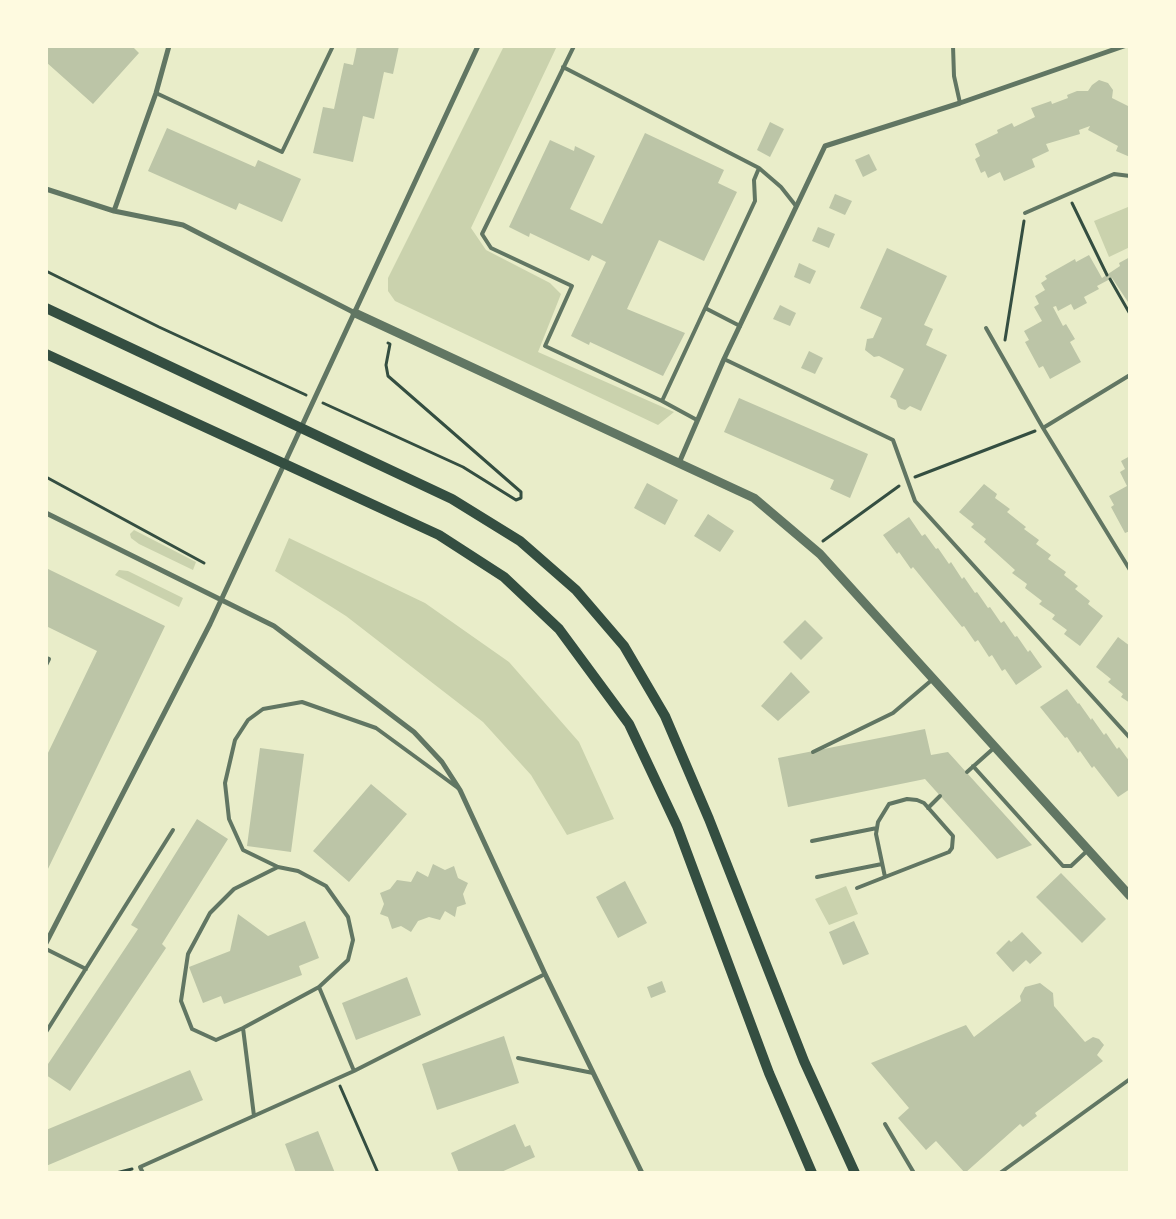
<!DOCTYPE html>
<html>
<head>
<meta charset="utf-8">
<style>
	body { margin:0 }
	#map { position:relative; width:1176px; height:1219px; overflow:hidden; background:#e9edc9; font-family:"Noto Sans",sans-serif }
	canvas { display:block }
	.frame { position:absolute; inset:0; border:48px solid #fefae0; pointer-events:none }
</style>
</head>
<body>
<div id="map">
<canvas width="1176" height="1219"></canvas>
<div class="frame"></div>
</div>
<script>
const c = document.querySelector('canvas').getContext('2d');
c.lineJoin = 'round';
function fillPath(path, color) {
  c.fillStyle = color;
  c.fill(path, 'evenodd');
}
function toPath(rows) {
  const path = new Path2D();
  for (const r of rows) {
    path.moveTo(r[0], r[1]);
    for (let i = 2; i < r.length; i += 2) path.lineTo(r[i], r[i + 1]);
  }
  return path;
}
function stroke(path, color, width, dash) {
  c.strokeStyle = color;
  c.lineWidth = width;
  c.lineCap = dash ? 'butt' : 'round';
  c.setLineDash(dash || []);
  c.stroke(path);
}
fillPath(toPath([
	[504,46,557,46,471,228,486,250,550,283,561,294,538,352,674,412,658,425,395,301,388,291,388,278],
	[1128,207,1130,247,1109,257,1094,221],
	[134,530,196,562,193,570,139,544,131,538,130,534],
	[289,538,425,603,509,662,579,742,614,819,567,835,531,775,483,722,346,616,275,571],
	[119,570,128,571,183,598,179,607,115,575],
	[846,886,858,914,829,925,815,899]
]), '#cad2ad');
fillPath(toPath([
	[46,46,132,46,139,53,93,104,46,62],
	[357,46,399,46,393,74,384,72,374,119,363,116,353,162,313,153,323,107,334,109,344,63,353,65],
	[1099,80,1108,83,1113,90,1112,98,1130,107,1130,157,1116,151,1118,146,1088,130,1090,126,1079,130,1080,134,1046,144,1049,151,1032,159,1035,167,1004,181,1000,172,988,178,985,171,981,173,975,159,980,156,975,144,998,133,997,130,1012,123,1014,127,1035,117,1031,108,1051,101,1052,104,1068,98,1067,95,1077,91,1088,91,1092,85],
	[770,122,784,129,770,157,757,150],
	[167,128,255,167,258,160,301,179,282,222,239,203,236,210,148,171],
	[645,133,724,170,718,183,737,192,704,261,659,240,627,309,685,333,663,376,590,342,589,345,571,336,606,262,592,255,589,261,530,233,529,237,509,227,550,140,574,151,575,146,595,156,570,209,602,224],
	[869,154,877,170,863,177,855,160],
	[835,194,852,201,845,215,829,208],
	[818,227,835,234,829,248,812,241],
	[887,248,947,276,924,325,933,329,926,345,947,355,921,411,910,406,905,410,901,409,898,407,896,400,890,397,904,369,879,356,874,357,865,350,867,339,873,338,882,318,860,308],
	[1089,255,1102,278,1120,266,1119,263,1130,257,1130,305,1112,278,1097,286,1099,289,1084,297,1087,303,1074,310,1071,304,1058,311,1056,306,1053,307,1063,326,1066,324,1075,339,1070,342,1081,362,1050,379,1043,366,1039,368,1025,342,1029,340,1024,331,1042,321,1034,307,1039,304,1035,296,1045,290,1041,283,1047,279,1045,276,1075,259,1076,262],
	[799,263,816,271,810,284,794,277],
	[780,305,796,313,790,326,773,319],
	[809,351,823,358,815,374,801,368],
	[739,398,868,454,850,498,830,489,834,480,724,432],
	[1130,456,1130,531,1125,533,1111,507,1114,505,1109,496,1127,486,1120,472,1125,469,1121,461],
	[647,483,678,500,665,525,634,508],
	[984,484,997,494,995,498,1010,509,1007,512,1026,527,1024,529,1039,540,1036,544,1051,555,1048,559,1066,572,1064,575,1078,586,1075,589,1090,601,1088,604,1103,616,1080,646,1064,634,1067,630,1052,619,1055,615,1039,604,1042,601,1025,588,1027,584,1012,573,1015,570,984,542,986,539,971,527,974,524,959,512],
	[708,514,734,531,720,552,694,536],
	[909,517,922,536,925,534,936,549,938,548,949,564,951,562,962,579,964,577,975,593,977,592,988,608,990,607,1001,623,1004,621,1015,637,1017,636,1028,652,1030,650,1042,667,1016,685,1005,669,1002,671,992,655,989,657,978,640,975,642,964,626,962,627,913,567,911,569,899,552,897,554,883,535],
	[46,568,165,626,46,873,46,757,97,651,46,626],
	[805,620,823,638,801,660,783,642],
	[1118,637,1130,646,1130,703,1121,697,1123,694,1108,682,1111,679,1096,667],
	[791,672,810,692,778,721,761,706],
	[1067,689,1078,704,1079,703,1091,720,1092,718,1104,735,1106,733,1117,749,1119,747,1130,762,1130,789,1118,797,1094,766,1092,768,1080,751,1078,753,1067,737,1065,738,1040,707],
	[925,729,931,755,948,752,1032,845,997,859,925,779,788,807,778,758],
	[260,748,304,754,291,852,247,846],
	[371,784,407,814,349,882,313,851],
	[197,819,228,839,162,944,166,948,70,1091,46,1075,46,1067,138,929,131,925],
	[433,864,445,870,454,866,458,878,468,883,463,894,466,904,457,907,455,917,445,911,440,920,429,917,418,921,411,932,401,926,392,929,388,917,380,914,384,904,380,893,390,889,397,880,411,882,417,871,428,877],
	[1061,873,1106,919,1082,943,1036,897],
	[625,881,647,923,618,938,596,897],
	[238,914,268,936,305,921,319,958,299,966,302,975,224,1004,221,996,203,1003,189,967,230,951],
	[854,921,869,954,843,965,829,932],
	[1022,932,1042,953,1030,964,1026,960,1013,972,996,953,1009,940,1011,942],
	[407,977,421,1015,356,1040,342,1003],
	[662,981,666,992,651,998,647,987],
	[1040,983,1053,993,1054,1006,1085,1042,1093,1037,1099,1039,1104,1045,1097,1055,1103,1061,1035,1113,1037,1116,1023,1127,1020,1124,965,1173,936,1141,926,1150,898,1118,909,1108,871,1063,966,1025,974,1037,1021,1001,1020,996,1025,987],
	[504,1036,519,1083,437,1110,422,1064],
	[190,1070,203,1100,46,1166,46,1130],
	[515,1124,525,1147,530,1145,535,1157,499,1173,459,1173,451,1153],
	[318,1131,335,1173,296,1173,285,1144]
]), '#bcc5a7');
stroke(toPath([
	[1072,203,1107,275],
	[46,271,159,327,306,395],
	[1110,279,1130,314],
	[1005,340,1024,221],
	[323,403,463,467,516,500,521,498,521,492,388,376,386,365,390,344,388,343],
	[46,477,204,563],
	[915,477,1035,431],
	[823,541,899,486],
	[340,1086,378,1173],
	[116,1173,132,1169]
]), '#344e41', 3);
stroke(toPath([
	[574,46,482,234,491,248,572,286,545,346,662,401,697,420],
	[953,46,954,76,960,103],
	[563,67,759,168,781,187,796,206],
	[156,93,282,152,333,46],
	[1025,213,1114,174,1130,176],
	[707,309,740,326],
	[986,328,1043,428,1130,570],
	[724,359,893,440,915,501,1130,738],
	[662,401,755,201,754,180,759,168],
	[1043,428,1130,375],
	[46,658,49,659,46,665],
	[813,752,893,713,933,679],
	[973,766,1063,866,1071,866,1088,850],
	[967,772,995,747],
	[928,808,940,796],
	[812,841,877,828],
	[278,867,234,889,210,913,188,954,181,1001,192,1029,216,1040,243,1028,319,987,348,960,353,940,348,917,326,886,298,871,278,867,243,850,229,819,225,783,235,740,248,720,263,709,302,702,376,728,458,788],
	[817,877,882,864],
	[857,888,885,877,949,852,952,848,953,836,924,803,917,800,907,799,889,804,878,822,876,834,885,877],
	[46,949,86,969],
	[319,987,354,1071],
	[243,1028,254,1116],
	[46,1032,173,830],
	[518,1058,593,1073],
	[885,1124,914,1173],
	[143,1173,140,1167,354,1071,545,974],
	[1000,1173,1130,1079]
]), '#617663', 4);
stroke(toPath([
	[46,189,114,211,183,225,355,313],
	[114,211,156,93,169,46],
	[679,463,724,359,825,146,960,103,1124,46],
	[46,513,274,626,414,732,442,762,460,790,545,974,642,1173],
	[46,943,210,624,478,46]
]), '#617663', 5);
stroke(toPath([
	[355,313,754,498,820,554,1130,896]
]), '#617663', 9);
stroke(toPath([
	[46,308,452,499,520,541,576,590,624,646,665,716,709,819,804,1061,855,1173],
	[46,354,439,535,504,577,559,629,629,724,677,826,769,1073,812,1173]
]), '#344e41', 10);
</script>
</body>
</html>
